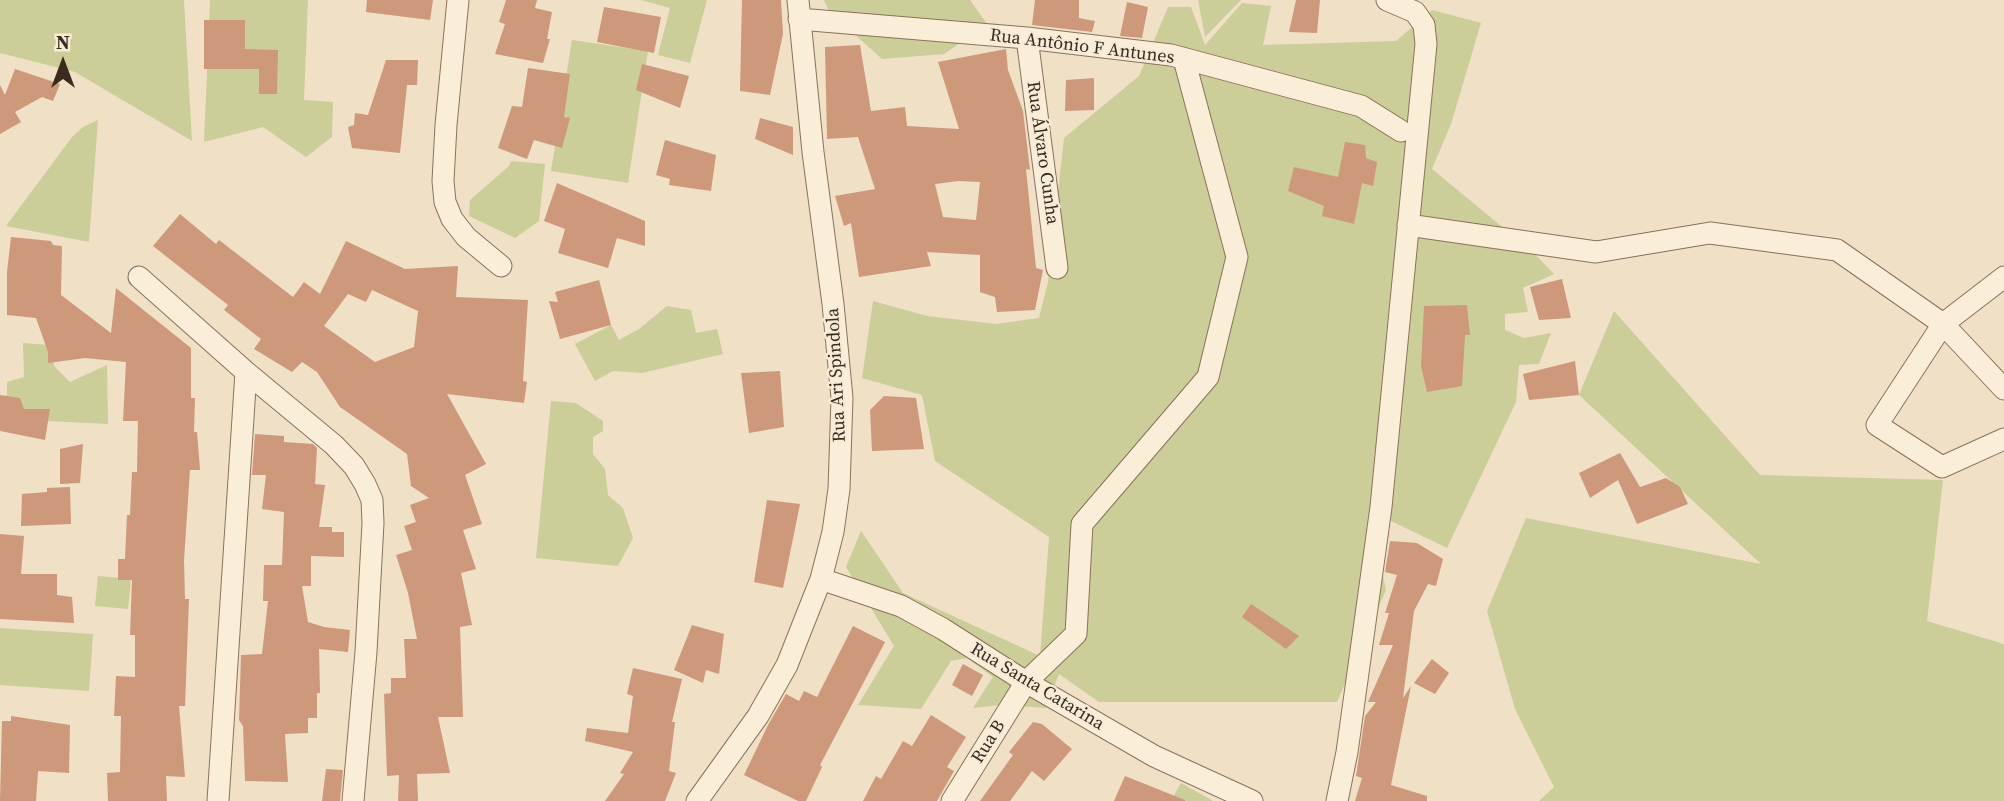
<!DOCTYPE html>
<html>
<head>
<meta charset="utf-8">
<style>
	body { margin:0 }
	#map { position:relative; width:2004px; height:801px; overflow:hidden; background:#efe0c6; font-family:"Source Serif 4",serif }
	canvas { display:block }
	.north { position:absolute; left:28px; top:28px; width:70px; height:70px; -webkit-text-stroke:5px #f6ebd6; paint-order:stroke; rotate:0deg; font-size:19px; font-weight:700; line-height:28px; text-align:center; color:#3b2b1f }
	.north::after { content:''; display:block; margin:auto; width:24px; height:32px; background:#3b2b1f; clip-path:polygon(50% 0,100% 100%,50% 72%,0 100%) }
</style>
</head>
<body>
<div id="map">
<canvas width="2004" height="801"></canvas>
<div class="north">N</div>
</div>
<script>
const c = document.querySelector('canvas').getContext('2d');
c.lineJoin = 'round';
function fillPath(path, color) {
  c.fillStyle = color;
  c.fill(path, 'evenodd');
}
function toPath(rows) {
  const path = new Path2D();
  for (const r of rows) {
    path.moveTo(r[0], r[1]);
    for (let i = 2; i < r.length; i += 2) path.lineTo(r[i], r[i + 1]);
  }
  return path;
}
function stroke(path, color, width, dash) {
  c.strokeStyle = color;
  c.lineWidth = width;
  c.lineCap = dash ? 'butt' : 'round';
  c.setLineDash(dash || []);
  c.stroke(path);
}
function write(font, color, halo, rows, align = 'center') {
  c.font = font + ' "Source Serif 4",serif';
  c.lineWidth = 5;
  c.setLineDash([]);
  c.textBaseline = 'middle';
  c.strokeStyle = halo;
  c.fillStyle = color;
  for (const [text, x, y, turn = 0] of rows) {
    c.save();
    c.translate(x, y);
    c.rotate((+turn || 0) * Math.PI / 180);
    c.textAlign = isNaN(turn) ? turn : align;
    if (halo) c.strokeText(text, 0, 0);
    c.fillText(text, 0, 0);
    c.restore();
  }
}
fillPath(toPath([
	[0,0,184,0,192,141,75,72,0,53],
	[210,0,308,0,304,100,333,102,332,137,306,157,263,127,204,142],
	[641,0,707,0,690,63,658,55,670,8],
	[824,0,970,0,987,24,944,54,882,59,829,11],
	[1198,0,1241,0,1205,37],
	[1242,3,1271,6,1263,45,1396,41,1432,10,1481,23,1451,124,1432,169,1534,253,1554,274,1523,288,1528,312,1505,314,1505,330,1524,338,1551,333,1539,364,1519,365,1516,402,1447,548,1389,520,1379,557,1386,590,1337,702,1099,702,1059,674,1046,708,1000,705,973,708,993,677,967,658,951,661,921,709,858,705,894,646,846,567,861,531,903,593,1040,656,1049,537,935,461,922,395,862,378,873,301,927,316,996,324,1039,318,1048,282,1064,138,1139,76,1168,7,1191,7,1205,45],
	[572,40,648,51,628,183,551,171],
	[98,120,89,242,6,226,72,137,83,127],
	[511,161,545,164,539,221,515,238,469,216,470,200,509,166],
	[667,306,691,310,696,333,717,329,723,354,642,373,613,371,595,381,575,344,611,325,619,340,639,329],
	[1614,311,1760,475,1943,480,1927,621,2004,644,2004,801,1539,801,1554,787,1515,709,1487,611,1526,518,1761,564,1579,395],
	[23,343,48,345,55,367,70,382,107,365,108,424,7,419,7,382,24,377],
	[551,401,576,403,603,421,603,431,593,437,593,454,605,469,608,495,623,508,633,538,618,566,536,558],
	[98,576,131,579,128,609,95,606],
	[0,628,93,634,89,691,0,685],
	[1181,783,1213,801,1171,801]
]), '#cbce99');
fillPath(toPath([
	[367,0,433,0,430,20,366,12],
	[506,0,537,0,535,8,552,12,547,39,550,39,543,63,495,54,505,24,499,22],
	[742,0,781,0,783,34,770,95,740,91],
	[1035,0,1079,0,1079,18,1095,21,1092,32,1032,25],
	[1296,0,1320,0,1317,33,1289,32],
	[1127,2,1148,7,1142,38,1120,36],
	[604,7,661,17,654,53,597,42],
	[204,20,245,20,245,49,278,50,277,94,259,94,259,69,204,69],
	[860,45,871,111,905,107,907,126,959,129,938,62,1006,49,1008,70,1023,111,1030,170,1026,169,1036,268,1043,270,1035,310,997,312,995,297,980,292,980,255,927,252,931,266,859,277,851,223,844,226,835,196,875,189,858,137,827,139,825,47],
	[959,181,980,182,976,220,943,217,935,184],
	[386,60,418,60,417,85,407,85,400,153,352,148,348,127,354,125,355,113,368,115],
	[642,64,689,76,680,108,636,90],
	[528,68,570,74,564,117,570,118,562,148,534,140,527,159,498,148,512,106,522,107],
	[15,69,60,84,53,101,42,97,15,112,21,122,0,134,0,85,5,95],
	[1094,78,1094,110,1065,111,1066,80],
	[760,118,793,127,793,155,755,139],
	[665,140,716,155,711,191,669,185,670,179,656,175],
	[1345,142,1365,145,1366,158,1377,162,1373,186,1362,183,1354,224,1322,216,1324,206,1288,191,1294,167,1338,177],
	[557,183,645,221,645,246,617,238,608,268,558,253,565,229,544,221],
	[180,214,216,244,219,240,293,297,304,282,320,294,346,241,405,269,458,266,456,297,528,300,523,381,527,382,524,403,447,394,486,464,465,475,482,524,463,530,476,569,461,573,472,625,460,627,463,717,438,717,450,773,417,774,418,801,398,801,399,775,387,776,384,694,391,693,391,678,406,678,404,639,417,639,408,593,396,555,412,550,404,526,416,522,410,505,429,498,411,486,407,454,340,407,317,372,302,362,292,372,254,349,261,339,224,310,228,305,153,246],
	[372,290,418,311,414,347,375,362,324,326,348,294,366,302],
	[11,237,51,241,53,245,62,246,61,295,111,333,116,288,191,348,191,398,195,398,194,432,197,432,200,470,190,470,184,560,185,599,189,599,185,706,179,706,185,777,166,776,167,801,108,801,107,773,120,772,121,716,114,716,116,676,135,677,135,635,130,635,132,580,118,580,118,559,125,559,127,515,130,515,132,472,137,472,138,421,123,421,126,362,85,358,48,363,48,352,36,318,7,315,7,272],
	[1562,279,1571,318,1539,320,1530,287],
	[599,280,611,325,560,339,549,301,558,302,555,292],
	[1467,305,1470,335,1465,335,1462,386,1427,392,1421,366,1424,306],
	[1575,361,1579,395,1529,400,1523,374],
	[780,371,784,427,749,433,741,373],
	[0,395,20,398,24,409,50,409,45,440,0,431],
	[884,396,916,398,924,449,872,451,870,410],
	[255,434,284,436,284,442,313,444,317,448,315,484,325,485,319,527,332,527,332,532,344,532,344,557,311,556,311,586,302,586,308,622,324,627,350,630,348,652,319,649,320,693,317,693,317,718,308,718,308,733,285,734,288,782,245,781,243,726,239,720,241,655,262,654,268,601,263,601,264,565,282,565,284,512,262,509,266,475,252,475],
	[83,444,80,483,60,484,60,449],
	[1620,453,1640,487,1666,478,1680,487,1688,504,1637,524,1618,480,1590,498,1579,473],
	[70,487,71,524,21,526,22,494,47,492,47,488],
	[767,500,800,504,783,588,754,582],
	[0,534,24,536,21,574,57,574,57,595,72,597,74,623,0,619],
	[1390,541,1417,543,1443,559,1436,586,1428,584,1414,611,1403,698,1411,686,1391,785,1427,796,1427,801,1355,801,1362,778,1356,776,1365,716,1376,702,1368,702,1393,645,1379,645,1389,613,1385,613,1397,575,1385,572],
	[1251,604,1299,636,1286,649,1242,617],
	[692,625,724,634,719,674,706,670,703,683,674,670],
	[853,626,885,642,820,765,822,767,806,801,798,801,744,775,768,725,786,694,799,701,804,691,817,697],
	[1432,659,1449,673,1435,694,1414,683],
	[963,664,983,675,972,696,952,685],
	[633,668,682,679,672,722,675,722,669,771,676,773,665,801,605,801,624,774,620,773,633,752,585,741,587,728,628,733,633,696,627,694],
	[931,715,966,737,947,767,954,771,937,801,863,801,876,776,881,779,903,741,912,746],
	[11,716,70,725,69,773,38,771,36,801,0,801,2,721,11,721],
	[1033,722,1042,724,1072,749,1044,781,1032,771,1010,801,980,801,1013,755,1009,752],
	[326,769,343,770,340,801,322,801],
	[1125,776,1185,800,1185,801,1114,801]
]), '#ce987b');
const street = toPath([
	[458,0,446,125,443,181,445,202,452,219,466,237,501,266],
	[799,19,1027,38,1171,55,1361,106,1401,131],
	[1027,38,1057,268],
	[1408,225,1596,252,1710,233,1837,250,1943,324,2004,389],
	[139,277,246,372,334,445,354,466,365,484,372,500,373,523,366,652,353,801],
	[2004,277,1943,324,1877,425,1942,467,2004,439],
	[821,579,901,606,943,629,1026,682,1154,756,1252,801],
	[218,801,246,372],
	[697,801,758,716,787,665,821,579,833,532,839,489,842,398,833,304,813,152,798,0],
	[952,801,1026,682,1076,634,1082,524,1208,377,1237,257,1184,59],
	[1337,801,1347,752,1381,507,1426,44,1424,25,1415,12,1387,0]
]);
stroke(street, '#8b715b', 23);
stroke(street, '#faeed9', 21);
write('18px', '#3b2b1f', '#f6ebd6', [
	["Rua Antônio F Antunes",1082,47,7],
	["Rua Álvaro Cunha",1042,153,82],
	["Rua Ari Spindola",837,375,-93],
	["Rua Santa Catarina",1037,687,31],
	["Rua B",989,742,-58]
]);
</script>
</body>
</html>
